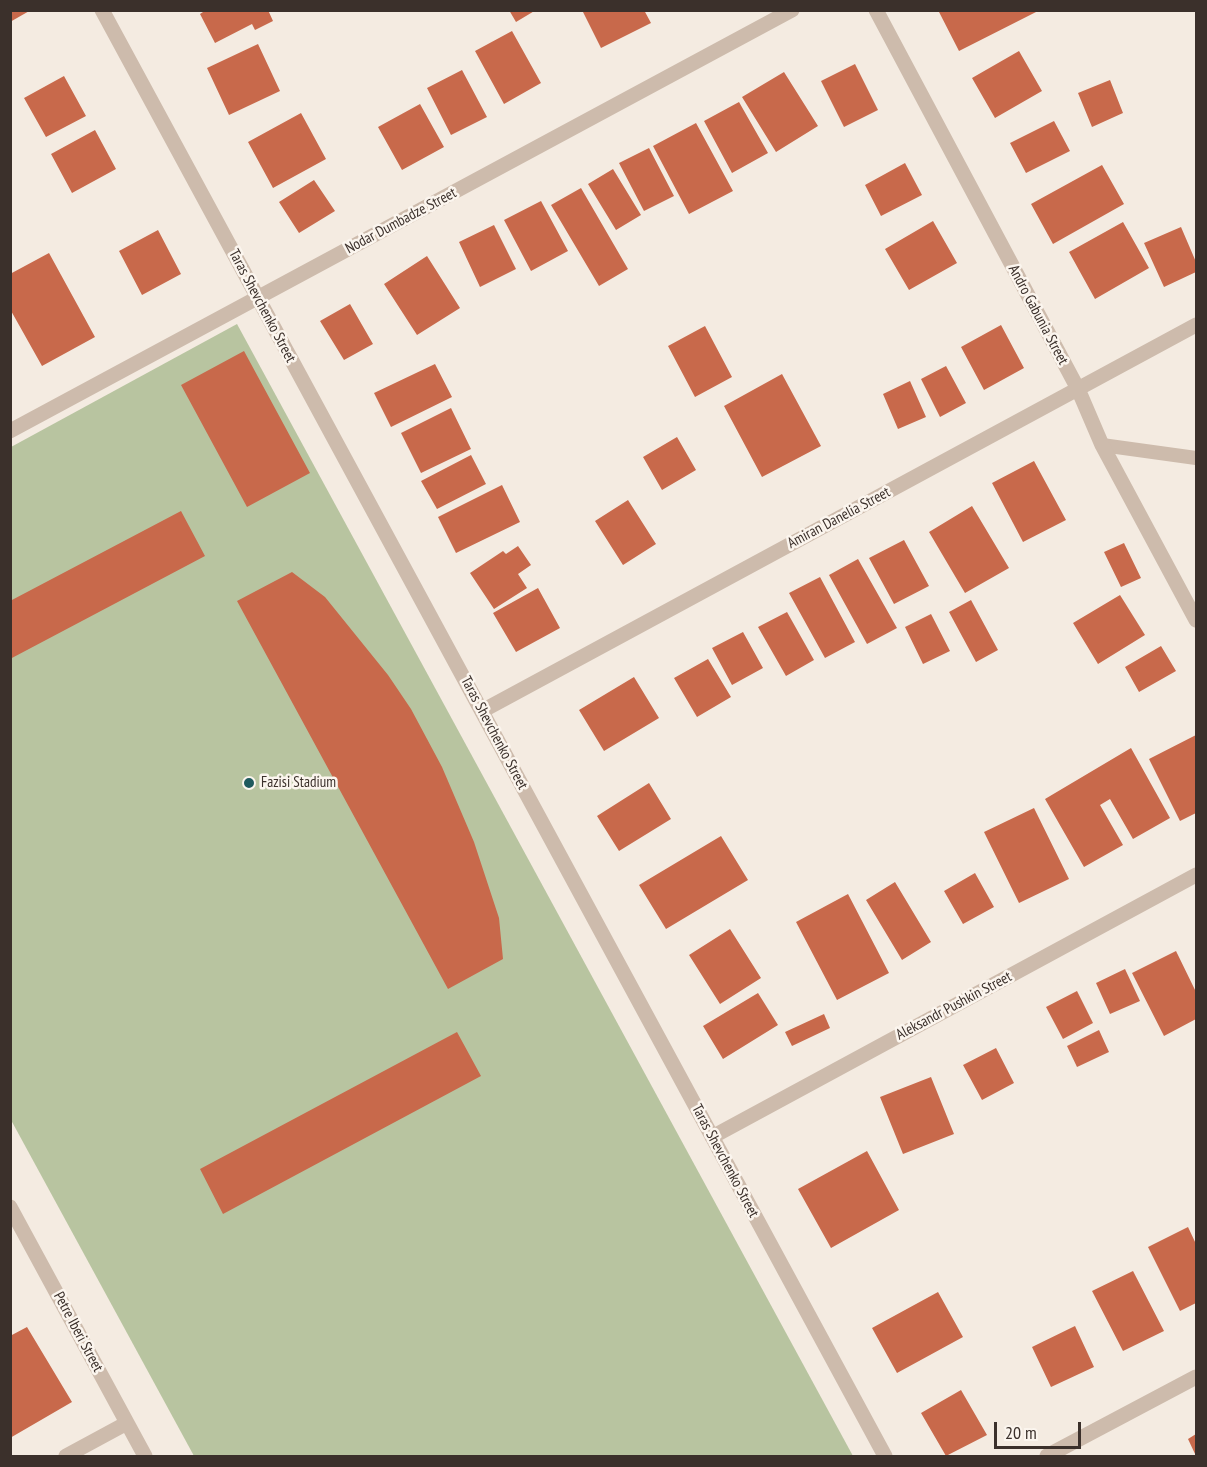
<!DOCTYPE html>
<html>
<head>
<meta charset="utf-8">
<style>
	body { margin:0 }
	#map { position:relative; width:1207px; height:1467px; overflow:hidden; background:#f4ebe1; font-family:"PT Sans Narrow",sans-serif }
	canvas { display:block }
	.frame { position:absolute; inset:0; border:12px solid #3b302b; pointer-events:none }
	.scale { position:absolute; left:994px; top:1422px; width:87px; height:27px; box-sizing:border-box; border:3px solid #3b302b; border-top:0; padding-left:8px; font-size:18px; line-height:21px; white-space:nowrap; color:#3b302b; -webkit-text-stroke:4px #fbf5ee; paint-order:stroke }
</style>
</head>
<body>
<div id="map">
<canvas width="1207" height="1467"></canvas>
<div class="frame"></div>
<div class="scale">20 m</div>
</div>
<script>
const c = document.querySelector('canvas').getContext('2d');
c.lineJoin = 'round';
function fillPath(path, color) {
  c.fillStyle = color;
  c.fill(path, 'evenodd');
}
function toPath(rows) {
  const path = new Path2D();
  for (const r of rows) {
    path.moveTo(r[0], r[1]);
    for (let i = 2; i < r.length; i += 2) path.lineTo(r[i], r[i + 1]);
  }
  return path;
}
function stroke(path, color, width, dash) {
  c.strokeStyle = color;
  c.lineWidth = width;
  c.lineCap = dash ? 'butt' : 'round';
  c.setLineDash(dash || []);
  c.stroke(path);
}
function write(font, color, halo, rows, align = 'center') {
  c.font = font + ' "PT Sans Narrow",sans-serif';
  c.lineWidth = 5;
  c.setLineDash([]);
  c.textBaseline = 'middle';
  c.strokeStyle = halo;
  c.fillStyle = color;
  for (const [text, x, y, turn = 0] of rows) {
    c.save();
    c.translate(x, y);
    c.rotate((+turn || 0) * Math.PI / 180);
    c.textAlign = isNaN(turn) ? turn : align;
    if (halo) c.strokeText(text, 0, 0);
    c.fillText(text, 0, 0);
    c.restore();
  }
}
fillPath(toPath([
	[237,324,853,1456,194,1456,11,1120,11,447]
]), '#b8c4a0');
fillPath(toPath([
	[10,10,31,10,10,22],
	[206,10,268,10,273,21,255,30,252,24,215,43,200,14],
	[509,10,536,10,516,22],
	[582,10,644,10,651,23,601,48],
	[938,10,1040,10,959,51],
	[512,31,541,83,504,104,475,51],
	[258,44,280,91,229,115,207,68],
	[1019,51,1042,91,995,118,972,78],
	[855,64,878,110,844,127,821,81],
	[462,70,487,117,451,135,427,88],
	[784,72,818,126,776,152,742,97],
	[64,76,86,116,46,137,24,98],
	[1110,80,1123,113,1092,127,1078,93],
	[739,102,768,153,732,173,704,121],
	[420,104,444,147,402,170,378,127],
	[301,113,326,159,273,188,248,142],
	[1054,121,1070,151,1026,173,1010,143],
	[696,123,733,191,689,214,653,146],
	[95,130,116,169,72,193,51,154],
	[649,148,674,196,644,211,619,163],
	[905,163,922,195,881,216,865,185],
	[1102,165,1124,204,1053,244,1031,204],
	[613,169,641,215,616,230,588,184],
	[314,180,335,211,299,233,279,202],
	[581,188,628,269,599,286,551,205],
	[541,201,568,251,531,271,504,220],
	[933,221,957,263,909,290,885,249],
	[1123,222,1149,268,1095,299,1069,252],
	[494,225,516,269,480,287,459,242],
	[1181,227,1196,262,1196,272,1164,287,1144,243],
	[158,230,181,274,142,295,119,251],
	[49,253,95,337,42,366,10,309,10,274],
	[427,256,460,308,417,335,384,284],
	[350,304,373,344,344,360,320,321],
	[1001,325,1024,368,984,390,961,347],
	[705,326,732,377,695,397,668,346],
	[244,351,310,473,247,507,181,385],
	[435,364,452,397,391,427,374,393],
	[946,366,966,403,940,417,921,379],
	[782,374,821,446,762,477,724,406],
	[910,381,926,417,898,429,883,394],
	[451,408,471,449,421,473,401,433],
	[677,437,696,470,662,490,643,457],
	[471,455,486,484,437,509,421,481],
	[1034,461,1066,520,1023,542,992,483],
	[502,485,520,522,456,553,438,517],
	[628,500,656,544,623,565,595,521],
	[972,506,1009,568,965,593,929,532],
	[181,511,205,556,10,659,10,601],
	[904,540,929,586,894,604,869,558],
	[1124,543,1141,578,1121,587,1104,552],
	[518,546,531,565,518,574,527,588,494,609,470,573,503,551,506,554],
	[858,559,897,628,867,644,829,575],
	[292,572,325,597,388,675,411,709,442,767,474,842,499,918,503,959,448,989,237,601],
	[820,577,855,642,825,658,789,593],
	[538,588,560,628,516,652,493,613],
	[1120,595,1145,635,1098,664,1073,623],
	[971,600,998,650,976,662,949,612],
	[787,612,814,660,786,676,758,627],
	[931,614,950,651,923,664,905,627],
	[743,632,763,668,732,685,712,648],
	[1161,646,1176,671,1139,692,1125,667],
	[708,659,731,697,697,717,674,678],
	[634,677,659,718,604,751,579,710],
	[1196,735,1196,813,1180,821,1149,759],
	[1131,748,1170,818,1133,839,1110,799,1100,805,1123,845,1084,867,1045,799],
	[649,783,671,819,619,851,597,816],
	[1034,808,1069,879,1019,903,984,832],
	[721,836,748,880,666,929,639,885],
	[975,873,994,907,963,924,944,891],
	[895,882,931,942,902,960,866,900],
	[848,894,889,973,837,1000,796,922],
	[730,929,761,978,720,1004,689,955],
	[1176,951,1196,992,1196,1019,1164,1036,1132,973],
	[1125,969,1140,1001,1110,1014,1096,983],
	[1077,991,1093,1023,1063,1039,1046,1007],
	[758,993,778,1025,723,1059,703,1026],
	[824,1014,830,1028,792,1046,785,1032],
	[1099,1030,1109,1052,1077,1067,1067,1046],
	[457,1032,481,1076,223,1214,200,1169],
	[996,1048,1014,1083,982,1100,963,1065],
	[931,1077,954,1134,903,1154,880,1097],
	[867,1151,899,1210,831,1248,798,1189],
	[1188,1227,1196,1244,1196,1303,1180,1311,1148,1247],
	[1133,1271,1164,1331,1123,1351,1092,1291],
	[938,1292,963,1337,897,1373,872,1328],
	[1075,1326,1094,1367,1051,1387,1032,1347],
	[27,1327,72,1402,10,1438,10,1336],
	[961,1390,987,1435,946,1456,921,1413],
	[1196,1434,1196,1456,1188,1439]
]), '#c8694b');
stroke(toPath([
	[1102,445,1196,458]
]), '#cdbbac', 14);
stroke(toPath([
	[102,10,885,1456],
	[876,10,1078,389,1102,445,1196,620],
	[10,431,792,10],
	[482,711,1196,325],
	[712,1137,1196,875],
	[10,1207,145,1456],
	[66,1456,127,1423],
	[1047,1456,1196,1377]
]), '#cdbbac', 15);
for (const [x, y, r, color] of [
	[249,783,6,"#1f5a5e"]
]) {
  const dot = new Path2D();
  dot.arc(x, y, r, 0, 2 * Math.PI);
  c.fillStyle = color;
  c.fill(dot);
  stroke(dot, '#fbf5ee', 2);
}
write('15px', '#3b302b', '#fbf5ee', [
	["Nodar Dumbadze Street",401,221,-28],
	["Taras Shevchenko Street",262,306,62],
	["Andro Gabunia Street",1038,315,62],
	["Amiran Danelia Street",839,518,-28],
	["Taras Shevchenko Street",494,733,62],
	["Aleksandr Pushkin Street",954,1006,-28],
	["Taras Shevchenko Street",725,1161,62],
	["Petre Iberi Street",78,1332,62]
]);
write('15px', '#3b302b', '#fbf5ee', [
	["Fazisi Stadium",261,783]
], 'left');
</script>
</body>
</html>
